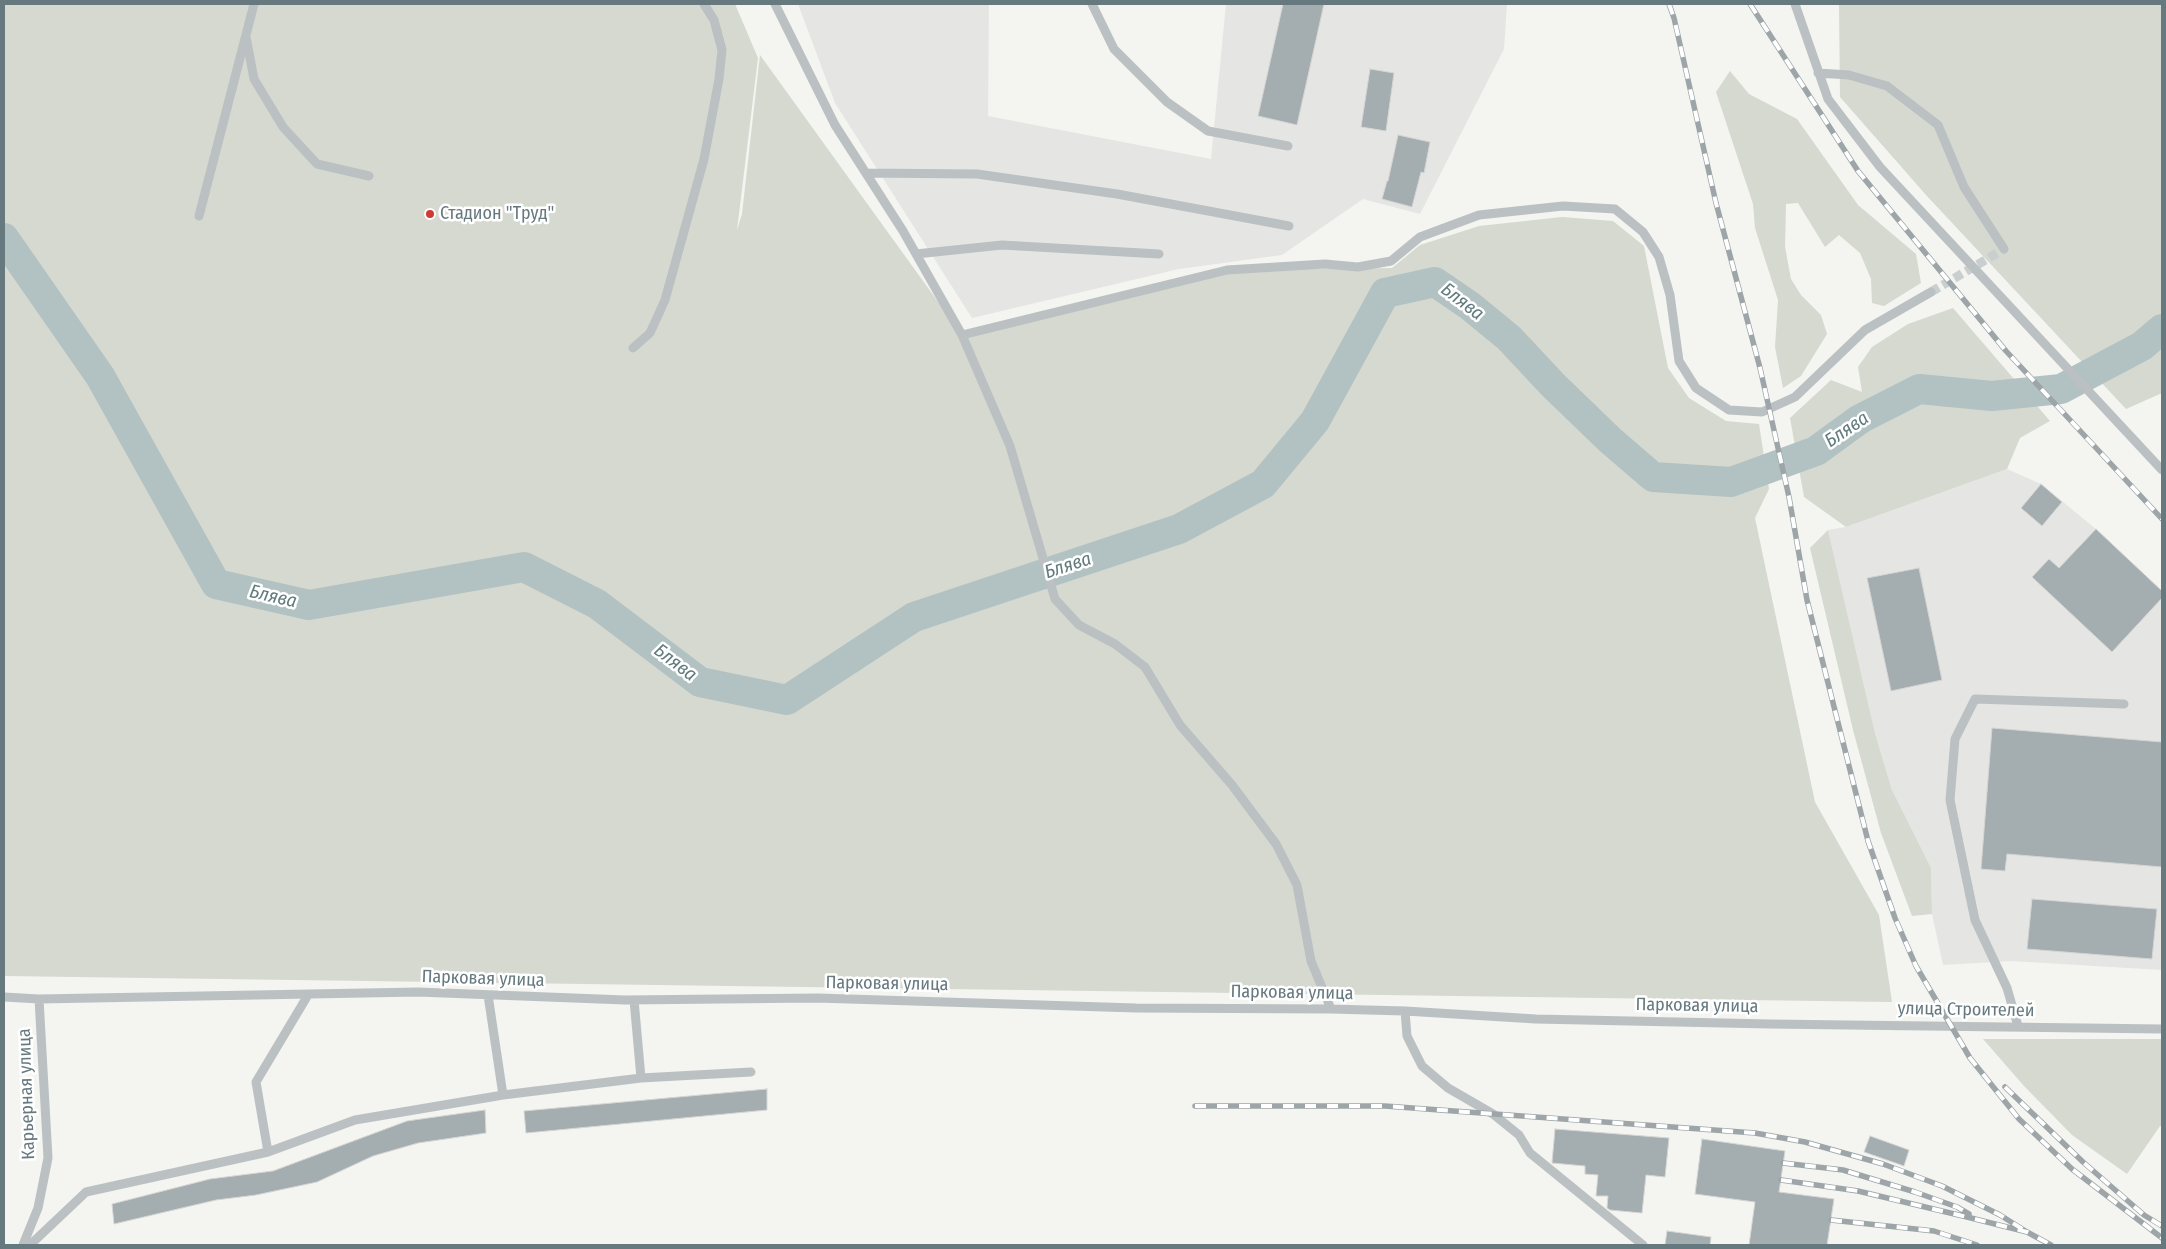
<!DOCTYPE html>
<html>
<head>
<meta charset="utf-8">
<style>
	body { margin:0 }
	#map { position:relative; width:2166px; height:1249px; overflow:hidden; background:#f4f4f1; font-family:"Fira Sans Condensed",sans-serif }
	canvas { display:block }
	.frame { position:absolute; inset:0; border:5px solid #66797f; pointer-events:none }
</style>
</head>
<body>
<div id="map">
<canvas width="2166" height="1249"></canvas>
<div class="frame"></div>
</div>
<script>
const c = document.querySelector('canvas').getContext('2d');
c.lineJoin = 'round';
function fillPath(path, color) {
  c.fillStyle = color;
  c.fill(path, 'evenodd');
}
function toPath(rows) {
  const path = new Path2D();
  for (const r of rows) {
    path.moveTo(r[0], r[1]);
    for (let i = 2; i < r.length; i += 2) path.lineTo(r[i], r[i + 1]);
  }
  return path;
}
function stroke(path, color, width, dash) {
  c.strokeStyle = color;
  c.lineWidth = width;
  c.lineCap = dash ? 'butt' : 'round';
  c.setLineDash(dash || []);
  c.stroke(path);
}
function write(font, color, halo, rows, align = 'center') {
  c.font = font + ' "Fira Sans Condensed",sans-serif';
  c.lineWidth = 5;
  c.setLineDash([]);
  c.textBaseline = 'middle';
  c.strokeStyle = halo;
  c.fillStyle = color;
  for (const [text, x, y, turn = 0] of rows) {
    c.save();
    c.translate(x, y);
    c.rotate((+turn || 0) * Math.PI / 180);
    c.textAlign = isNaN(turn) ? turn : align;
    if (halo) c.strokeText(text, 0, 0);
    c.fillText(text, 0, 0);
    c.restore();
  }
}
fillPath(toPath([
	[798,4,989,4,988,116,1211,159,1226,4,1507,4,1504,49,1420,214,1363,199,1282,255,1179,269,972,318,835,103],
	[2007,469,2041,484,2096,529,2162,591,2162,970,2011,961,1943,965,1932,914,1931,868,1892,790,1875,733,1828,530,1846,527]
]), '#e5e5e4');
fillPath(toPath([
	[4,4,735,4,758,58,737,230,742,214,760,55,962,335,1227,270,1392,268,1420,245,1479,226,1562,217,1613,221,1644,246,1668,368,1689,398,1726,421,1759,424,1769,489,1755,518,1815,802,1879,915,1892,1002,4,976],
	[1839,4,2162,4,2162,393,2126,409,1926,195,1840,97],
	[1730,71,1749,94,1797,119,1858,205,1916,254,1921,283,1884,306,1872,303,1871,279,1860,253,1839,235,1825,247,1798,203,1786,204,1785,247,1791,279,1801,295,1821,315,1827,334,1801,376,1783,388,1775,347,1778,300,1755,228,1753,204,1716,92],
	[1953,308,2050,421,2020,438,2007,469,1846,527,1804,497,1790,418,1831,380,1862,392,1858,367,1872,347,1908,324],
	[1828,530,1875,733,1892,790,1931,868,1932,914,1912,916,1881,833,1853,730,1810,548],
	[1983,1039,2162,1039,2162,1126,2160,1126,2127,1174,2072,1135,2024,1086]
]), '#d5d9d0');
stroke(toPath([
	[4,238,100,376,216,584,309,605,524,567,597,604,700,682,787,700,914,617,1179,529,1263,484,1315,421,1385,293,1435,282,1470,306,1509,338,1553,385,1610,440,1653,477,1731,482,1816,451,1860,419,1919,389,1992,396,2061,389,2142,346,2162,329]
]), '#b2c1c2', 30);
const building = toPath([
	[1283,4,1324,4,1297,125,1258,116,1283,4],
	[1370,69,1394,73,1386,131,1361,127,1370,69],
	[1398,135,1430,142,1424,173,1421,172,1412,207,1382,199,1387,181,1388,181,1398,135],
	[2041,484,2062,502,2042,526,2021,508,2041,484],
	[2096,529,2162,591,2162,598,2112,652,2032,577,2049,559,2059,568,2096,529],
	[1919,568,1942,680,1891,691,1867,578,1919,568],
	[1992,728,2162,742,2162,867,2007,854,2005,871,1981,869,1992,728],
	[2032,899,2157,909,2152,959,2027,949,2032,899],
	[767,1089,767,1110,526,1133,524,1111,767,1089],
	[485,1110,486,1133,418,1143,373,1156,317,1182,256,1195,216,1200,114,1224,112,1204,210,1179,273,1171,407,1121,485,1110],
	[1555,1129,1669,1138,1665,1177,1646,1175,1642,1213,1610,1210,1607,1208,1608,1196,1596,1196,1598,1175,1585,1174,1585,1166,1552,1163,1555,1129],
	[1870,1136,1909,1150,1904,1166,1864,1152,1870,1136],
	[1702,1139,1785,1151,1779,1192,1834,1199,1827,1245,1749,1245,1755,1202,1695,1194,1702,1139],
	[1667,1231,1711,1237,1710,1245,1665,1245,1667,1231]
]);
fillPath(building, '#a4adaf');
stroke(building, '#d5d5d3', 1);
stroke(toPath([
	[1931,292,2004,249]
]), '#c9cfcf', 9, [9, 4.5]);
stroke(toPath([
	[775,4,835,125,903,231,962,335,1010,446,1055,599,1079,625,1115,644,1145,667,1180,725,1232,785,1276,844,1297,885,1311,961,1331,1009],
	[1092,4,1114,49,1167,102,1208,131,1288,146],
	[1795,4,1828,99,1880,167,2162,470],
	[246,37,254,79,283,127,317,164,369,176],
	[1818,73,1849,75,1887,86,1938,125,1964,187,2004,249],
	[866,173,977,174,1117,194,1289,226],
	[199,216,254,4],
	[916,254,1002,245,1159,254],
	[962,335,1227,270,1325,264,1358,267,1391,261,1420,237,1479,215,1563,206,1615,209,1643,232,1659,257,1670,295,1679,361,1696,388,1729,410,1762,412,1795,397,1865,330,1931,292],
	[633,348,650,333,665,300,704,159,719,79,722,50,714,20,704,4],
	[488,995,503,1095],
	[4,997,39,999,418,992,625,1000,817,998,1136,1008,1331,1009,1405,1011,1536,1019,1770,1024,2162,1029],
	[634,1000,641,1078],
	[1405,1011,1407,1036,1422,1066,1448,1088,1493,1114,1519,1135,1530,1153,1643,1245],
	[2018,1026,2007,988,1975,920,1950,800,1955,739,1975,699,2124,704],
	[268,1152,256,1082,308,995],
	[23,1245,38,1208,48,1158,39,999],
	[30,1245,86,1192,268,1152,355,1120,503,1095,641,1078,751,1072]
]), '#bbc0c2', 9);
const rail = toPath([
	[1669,4,1674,18,1716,203,1760,368,1789,497,1807,600,1868,841,1895,918,1916,966,1970,1058,2019,1119,2072,1169,2162,1238],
	[1750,4,1858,171,2006,351,2162,519],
	[2005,1087,2083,1162,2144,1215,2162,1226],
	[1195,1106,1385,1106,1755,1133,1805,1142,1883,1164,1942,1186,2000,1215,2027,1232],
	[1783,1163,1843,1170,1915,1192,1957,1207,1969,1214],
	[1781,1180,1858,1191,1967,1217,2027,1232,2051,1245],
	[1831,1220,1934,1231,1977,1245]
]);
stroke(rail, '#9da5a8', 5.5);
stroke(rail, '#fff', 4, [11]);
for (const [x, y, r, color] of [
	[430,214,5,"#d23933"]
]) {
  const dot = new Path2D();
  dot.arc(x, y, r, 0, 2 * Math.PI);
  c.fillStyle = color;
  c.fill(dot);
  stroke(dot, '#fff', 2);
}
write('18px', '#66797f', '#fff', [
	["Стадион \"Труд\"",440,214]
], 'left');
write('18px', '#66797f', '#fff', [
	["Парковая улица",483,979,2],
	["Парковая улица",887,984,1],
	["Парковая улица",1292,993,1],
	["Парковая улица",1697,1006,1],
	["улица Строителей",1966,1010,1],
	["Карьерная улица",27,1094,-92]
]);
write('italic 19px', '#627b7c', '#fff', [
	["Блява",1462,302,37],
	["Блява",1847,430,-34],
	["Блява",1068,566,-18],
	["Блява",273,597,13],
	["Блява",675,663,37]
]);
</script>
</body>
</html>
